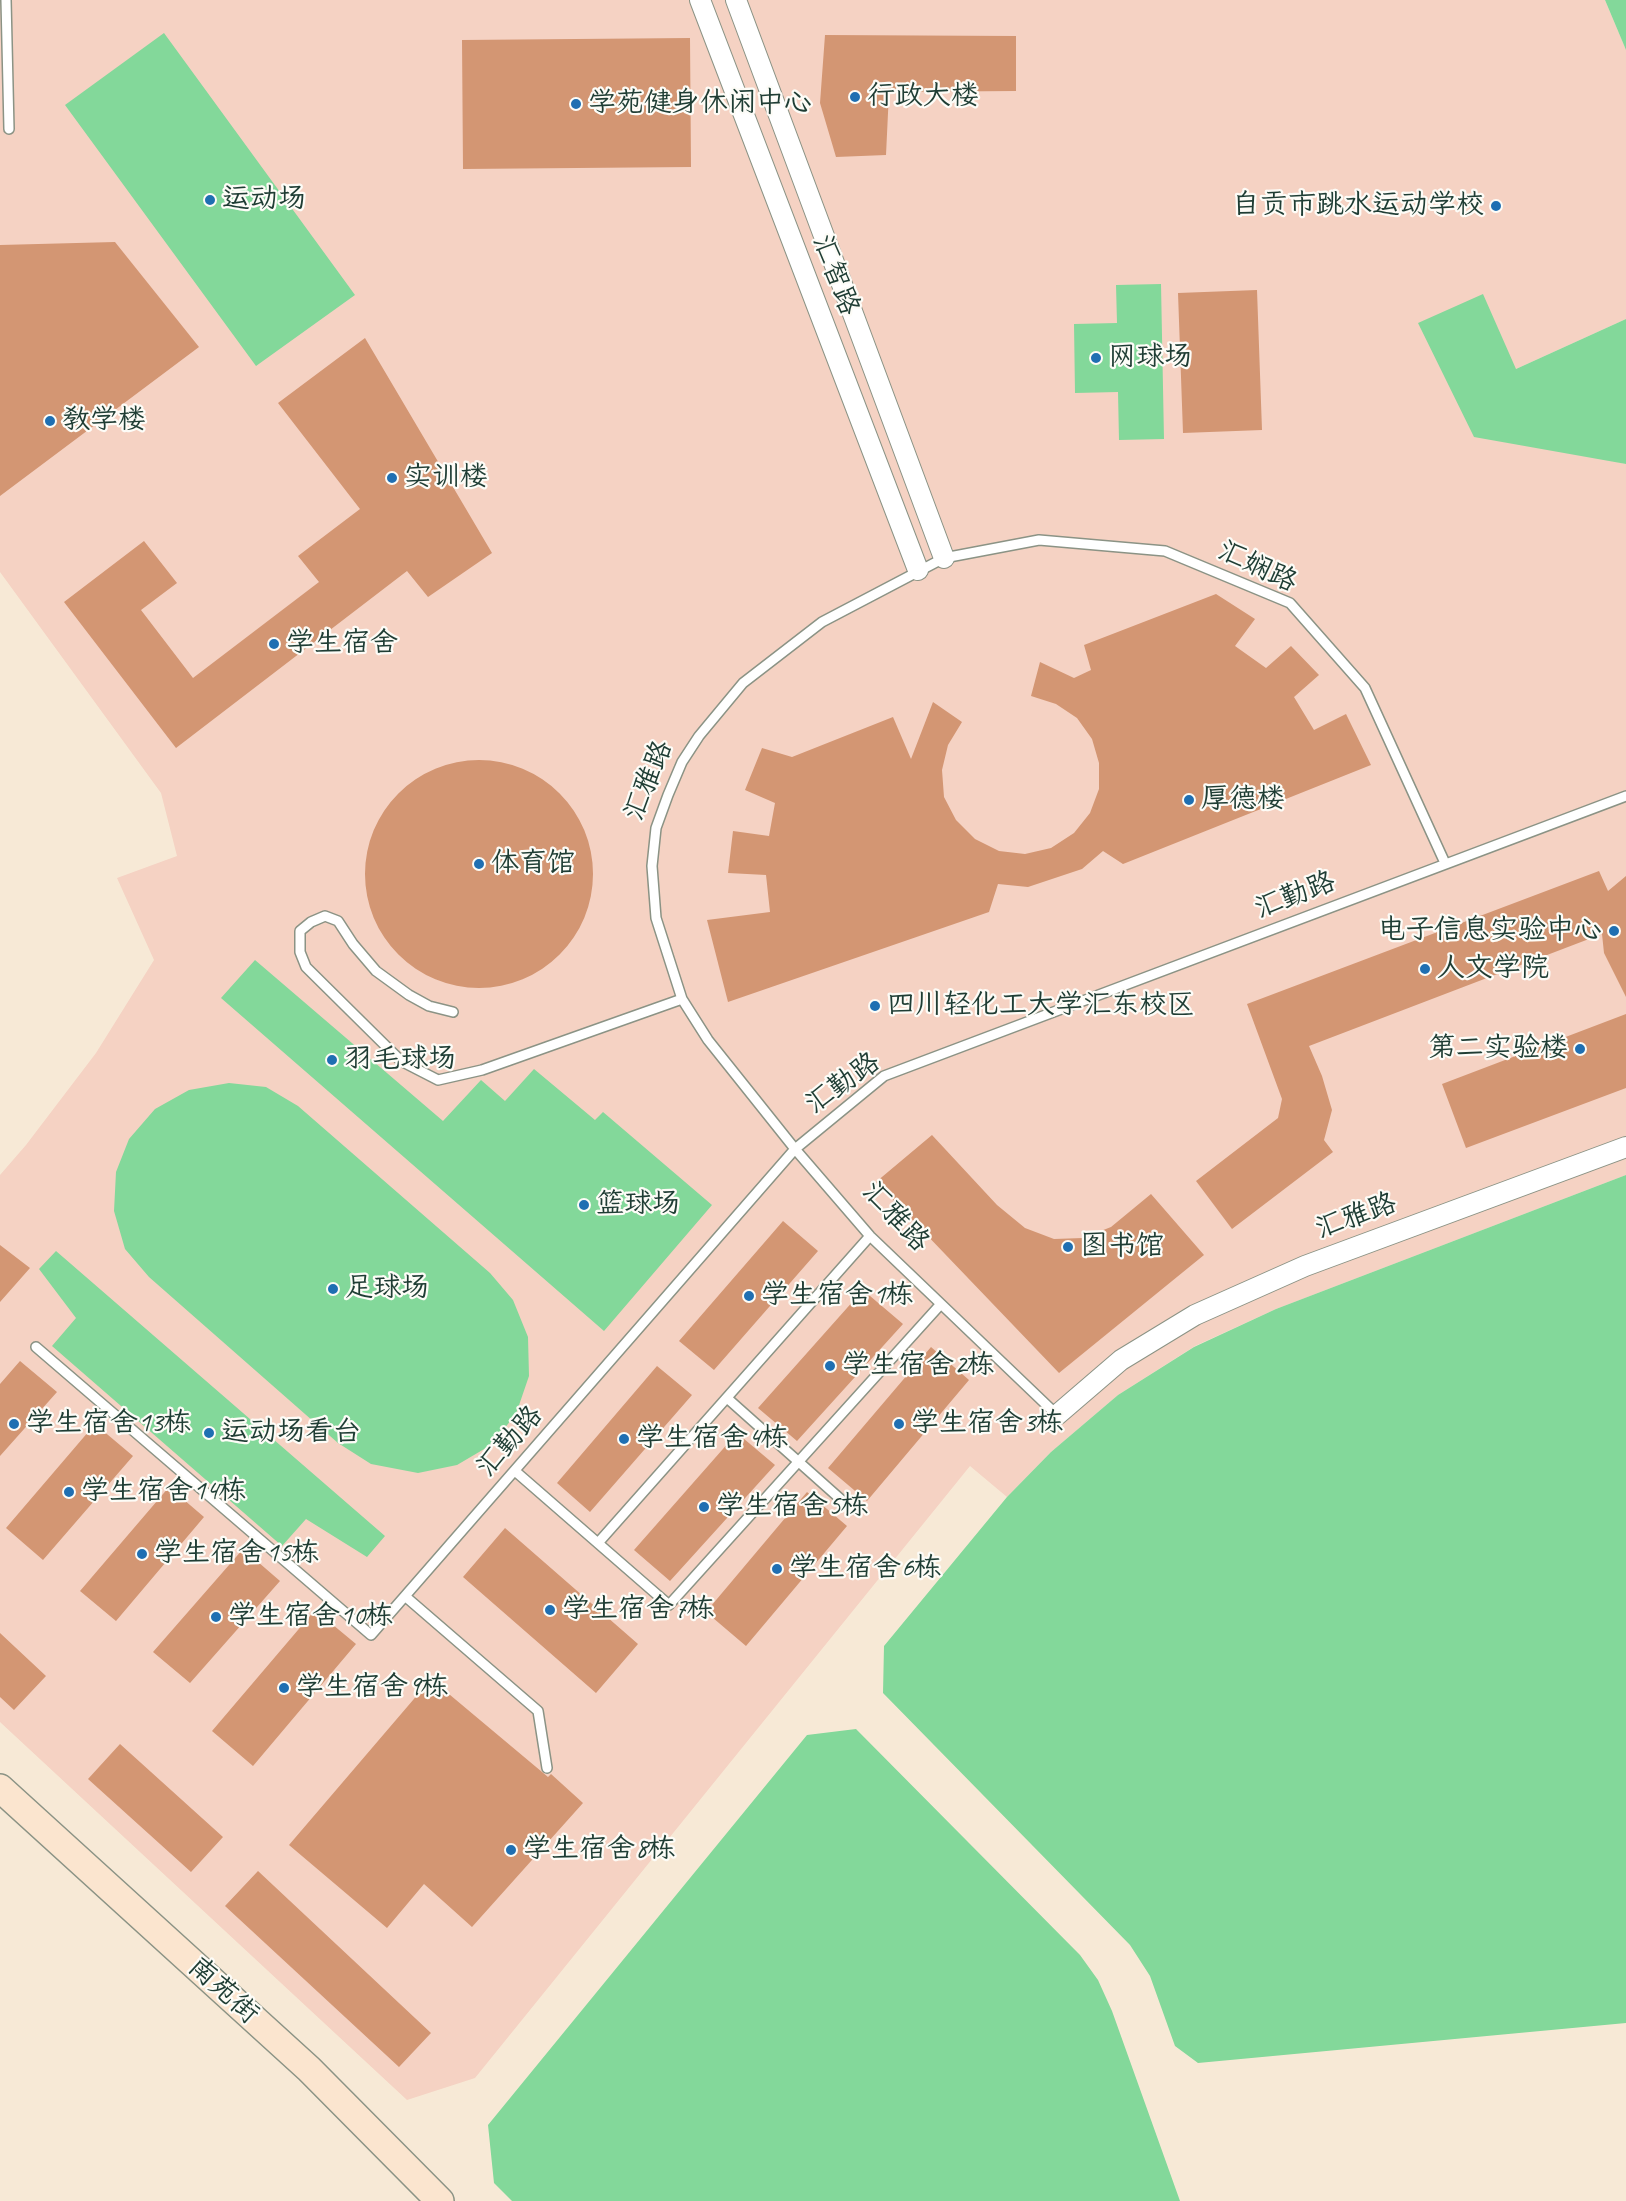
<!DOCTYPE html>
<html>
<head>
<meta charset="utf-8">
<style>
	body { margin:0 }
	canvas { display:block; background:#f7e9d6 }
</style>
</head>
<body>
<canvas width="1626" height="2201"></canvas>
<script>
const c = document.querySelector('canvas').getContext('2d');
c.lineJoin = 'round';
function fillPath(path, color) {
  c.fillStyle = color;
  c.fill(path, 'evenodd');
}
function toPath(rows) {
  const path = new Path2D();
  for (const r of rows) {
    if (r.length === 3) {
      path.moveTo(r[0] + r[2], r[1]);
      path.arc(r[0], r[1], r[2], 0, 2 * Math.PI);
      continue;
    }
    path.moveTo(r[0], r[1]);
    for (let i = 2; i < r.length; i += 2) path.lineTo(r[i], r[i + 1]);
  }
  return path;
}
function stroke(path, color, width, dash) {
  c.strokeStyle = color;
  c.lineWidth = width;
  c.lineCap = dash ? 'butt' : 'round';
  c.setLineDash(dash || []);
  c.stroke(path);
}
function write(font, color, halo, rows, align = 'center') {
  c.font = font + ' Caveat,"LXGW WenKai TC",sans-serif';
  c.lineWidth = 4.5;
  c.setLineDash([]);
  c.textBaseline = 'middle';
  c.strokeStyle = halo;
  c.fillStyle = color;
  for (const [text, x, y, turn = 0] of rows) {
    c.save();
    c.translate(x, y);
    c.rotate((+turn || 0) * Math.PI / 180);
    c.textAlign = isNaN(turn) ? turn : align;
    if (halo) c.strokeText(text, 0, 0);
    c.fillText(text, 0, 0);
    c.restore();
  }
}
fillPath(toPath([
	[0,0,1605,0,1626,50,1626,319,1516,369,1418,323,1584,455,1626,464,1626,1175,1276,1309,1195,1346,1118,1395,1051,1452,1007,1497,970,1466,475,2078,407,2100,0,1722,0,1175,26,1145,96,1053,154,960,117,878,177,856,161,793,0,572]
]), '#f5d2c3');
fillPath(toPath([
	[1605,0,1626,0,1626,50],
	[164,33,355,295,256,366,65,105],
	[1161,284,1164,439,1119,440,1118,392,1075,393,1074,324,1117,323,1116,285],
	[1483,294,1516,369,1626,319,1626,464,1474,437,1418,323],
	[255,960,443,1121,481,1080,505,1101,534,1069,595,1120,603,1112,712,1205,604,1331,221,998],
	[229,1083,266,1087,298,1106,490,1273,513,1300,528,1337,529,1376,516,1414,491,1445,457,1465,418,1473,371,1464,338,1443,149,1277,125,1249,114,1211,116,1172,129,1139,155,1109,189,1090],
	[1626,1175,1626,2023,1198,2063,1175,2046,1150,1976,1130,1945,883,1693,884,1646,1007,1497,1051,1452,1118,1395,1194,1347,1276,1309],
	[56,1251,385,1536,367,1557,306,1519,282,1546,52,1346,76,1318,39,1269],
	[856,1729,1080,1955,1098,1980,1112,2011,1180,2201,512,2201,494,2183,488,2125,807,1735]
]), '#83d89a');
fillPath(toPath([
	[825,35,1016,36,1016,91,889,92,886,155,836,157,820,103],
	[690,38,691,167,463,169,462,40],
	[115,242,199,347,0,496,0,245],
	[1257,290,1262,430,1183,433,1178,293],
	[365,338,492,553,428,597,407,571,176,748,64,602,144,541,177,583,141,610,193,678,319,582,298,556,360,509,278,403],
	[1216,594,1255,619,1235,646,1266,668,1291,646,1319,675,1294,697,1314,730,1346,714,1371,765,1123,864,1103,851,1082,869,1028,887,998,884,989,912,728,1002,707,920,770,912,766,875,728,873,733,831,769,836,775,803,745,790,762,748,792,757,893,717,911,759,933,702,962,722,948,745,942,770,944,797,956,820,975,839,999,851,1025,854,1051,848,1074,833,1090,813,1099,789,1099,763,1092,739,1077,718,1056,704,1031,696,1040,662,1074,678,1091,670,1084,645],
	[479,874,114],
	[1599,871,1608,891,1626,876,1626,997,1604,953,1602,934,1309,1046,1322,1076,1332,1110,1324,1140,1333,1152,1232,1229,1196,1181,1278,1118,1282,1099,1247,1004],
	[1626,1014,1626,1088,1466,1148,1442,1084],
	[932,1135,997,1205,1025,1228,1054,1239,1083,1238,1111,1227,1151,1194,1204,1255,1059,1373,876,1182],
	[783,1221,818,1251,714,1370,679,1341],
	[0,1245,30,1268,0,1302],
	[863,1290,903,1324,797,1441,758,1408],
	[931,1347,969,1380,867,1501,828,1468],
	[20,1361,57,1392,0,1456,0,1384],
	[657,1366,692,1395,590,1512,557,1483],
	[95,1424,133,1456,43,1560,6,1528],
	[737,1433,775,1465,670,1581,634,1550],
	[169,1487,204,1517,116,1621,80,1591],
	[807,1492,847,1526,746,1646,706,1612],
	[505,1528,638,1644,596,1693,463,1577],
	[243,1549,280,1581,190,1683,153,1652],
	[315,1610,356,1644,253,1766,212,1731],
	[0,1633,46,1676,14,1710,0,1697],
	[431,1679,548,1777,551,1774,583,1803,472,1927,424,1884,387,1928,289,1845],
	[120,1744,223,1837,191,1872,88,1779],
	[258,1871,431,2033,399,2067,225,1906]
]), '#d39673');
const service = toPath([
	[6,0,9,129],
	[453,1012,429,1006,409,995,376,971,353,944,338,921,325,916,311,922,300,931,300,952,306,967,401,1061,438,1080,482,1070,682,999],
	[36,1347,371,1635,795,1149,884,1076,1626,796],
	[727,1398,846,1504],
	[1057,1415,870,1236,795,1149,708,1040,682,999,656,918,652,866,656,828,668,795,682,762,699,736,743,683,822,622,944,558,1039,540,1165,551,1290,603,1365,688,1445,863],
	[515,1471,669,1605,940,1305],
	[598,1543,870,1236],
	[406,1597,538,1711,547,1768]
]);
const minor = toPath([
	[700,0,918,570],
	[736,0,944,558],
	[1057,1415,1121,1360,1195,1315,1305,1266,1626,1147]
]);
const secondary = toPath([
	[0,1788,309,2069,440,2201]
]);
stroke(service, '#8b9385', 12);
stroke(minor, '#8b9385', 22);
stroke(secondary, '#8b9385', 30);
stroke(service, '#fff', 9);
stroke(minor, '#fff', 20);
stroke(secondary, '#fbe5cf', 27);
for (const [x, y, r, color] of [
	[855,97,6,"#1f6fb2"],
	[576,104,6,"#1f6fb2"],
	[210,200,6,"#1f6fb2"],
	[1496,206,6,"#1f6fb2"],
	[1096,358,6,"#1f6fb2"],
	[50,421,6,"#1f6fb2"],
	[392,478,6,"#1f6fb2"],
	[274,644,6,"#1f6fb2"],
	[1189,800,6,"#1f6fb2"],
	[479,864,6,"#1f6fb2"],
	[1614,931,6,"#1f6fb2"],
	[1425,969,6,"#1f6fb2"],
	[875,1006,6,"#1f6fb2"],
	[1580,1049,6,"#1f6fb2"],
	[332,1060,6,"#1f6fb2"],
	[584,1205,6,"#1f6fb2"],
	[1068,1247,6,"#1f6fb2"],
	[333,1289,6,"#1f6fb2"],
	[749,1296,6,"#1f6fb2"],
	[830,1366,6,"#1f6fb2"],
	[14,1424,6,"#1f6fb2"],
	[899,1424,6,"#1f6fb2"],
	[209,1433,6,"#1f6fb2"],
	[624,1439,6,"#1f6fb2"],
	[69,1492,6,"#1f6fb2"],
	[704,1507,6,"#1f6fb2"],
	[142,1554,6,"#1f6fb2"],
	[777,1569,6,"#1f6fb2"],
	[550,1610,6,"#1f6fb2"],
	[216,1617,6,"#1f6fb2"],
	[284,1688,6,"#1f6fb2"],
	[511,1850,6,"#1f6fb2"]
]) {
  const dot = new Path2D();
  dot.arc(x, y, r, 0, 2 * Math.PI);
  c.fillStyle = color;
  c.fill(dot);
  stroke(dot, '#fdfcf7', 2);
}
write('28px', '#1f3d34', '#fdfcf7', [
	["行政大楼",867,97],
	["学苑健身休闲中心",588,104],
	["运动场",222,200],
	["自贡市跳水运动学校",1484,206,"right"],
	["网球场",1108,358],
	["教学楼",62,421],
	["实训楼",404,478],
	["学生宿舍",286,644],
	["厚德楼",1201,800],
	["体育馆",491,864],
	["电子信息实验中心",1602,931,"right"],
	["人文学院",1437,969],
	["四川轻化工大学汇东校区",887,1006],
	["第二实验楼",1568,1049,"right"],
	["羽毛球场",344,1060],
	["篮球场",596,1205],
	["图书馆",1080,1247],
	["足球场",345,1289],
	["学生宿舍1栋",761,1296],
	["学生宿舍2栋",842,1366],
	["学生宿舍13栋",26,1424],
	["学生宿舍3栋",911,1424],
	["运动场看台",221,1433],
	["学生宿舍4栋",636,1439],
	["学生宿舍14栋",81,1492],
	["学生宿舍5栋",716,1507],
	["学生宿舍15栋",154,1554],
	["学生宿舍6栋",789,1569],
	["学生宿舍7栋",562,1610],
	["学生宿舍10栋",228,1617],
	["学生宿舍9栋",296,1688],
	["学生宿舍8栋",523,1850]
], 'left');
write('28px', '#1f3d34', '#fdfcf7', [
	["汇智路",835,275,69],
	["汇娴路",1257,567,25],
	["汇雅路",649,781,-68],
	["汇勤路",1295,896,-21],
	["汇勤路",843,1084,-36],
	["汇雅路",895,1217,47],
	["汇雅路",1356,1217,-20],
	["汇勤路",510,1442,-49],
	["南苑街",223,1991,42]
]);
</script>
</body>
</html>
